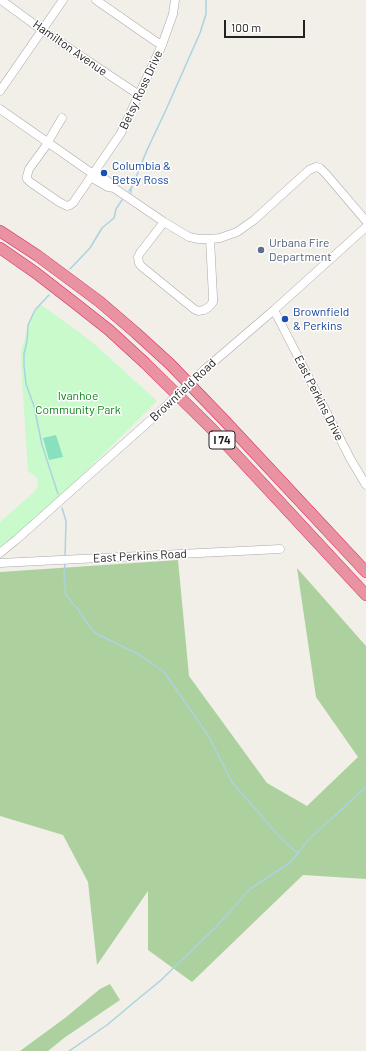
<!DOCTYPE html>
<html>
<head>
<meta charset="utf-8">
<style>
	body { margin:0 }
	#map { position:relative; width:366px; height:1051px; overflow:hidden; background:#f2efe9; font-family:Barlow,sans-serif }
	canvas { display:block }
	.scale { position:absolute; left:224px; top:20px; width:81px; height:18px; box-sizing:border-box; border:2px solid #222; border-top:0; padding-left:5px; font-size:12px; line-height:14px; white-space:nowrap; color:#222; -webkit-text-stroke:3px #fff; paint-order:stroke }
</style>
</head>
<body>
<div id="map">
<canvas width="366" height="1051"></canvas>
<div class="scale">100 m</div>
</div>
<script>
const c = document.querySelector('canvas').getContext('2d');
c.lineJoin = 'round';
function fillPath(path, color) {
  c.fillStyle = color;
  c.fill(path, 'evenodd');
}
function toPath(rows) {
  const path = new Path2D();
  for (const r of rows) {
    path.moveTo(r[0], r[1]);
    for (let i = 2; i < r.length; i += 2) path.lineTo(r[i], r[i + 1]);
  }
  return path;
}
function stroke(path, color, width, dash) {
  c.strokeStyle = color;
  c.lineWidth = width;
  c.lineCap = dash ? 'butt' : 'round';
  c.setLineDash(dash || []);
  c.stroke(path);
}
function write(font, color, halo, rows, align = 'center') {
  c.font = font + ' Barlow,sans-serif';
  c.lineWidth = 3;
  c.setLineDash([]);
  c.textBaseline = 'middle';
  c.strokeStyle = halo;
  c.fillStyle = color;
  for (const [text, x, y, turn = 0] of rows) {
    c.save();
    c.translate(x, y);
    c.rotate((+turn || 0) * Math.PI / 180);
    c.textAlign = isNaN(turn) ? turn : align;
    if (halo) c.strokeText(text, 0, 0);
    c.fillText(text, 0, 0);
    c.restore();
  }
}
fillPath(toPath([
	[178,560,189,676,267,783,307,806,358,757,316,697,297,568,366,646,366,879,303,875,192,982,148,950,148,891,97,965,88,882,63,835,0,816,0,572],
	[110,984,120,1000,64,1038,48,1051,20,1051,65,1018,100,989]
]), '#add19e');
fillPath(toPath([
	[40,304,91,341,157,401,76,481,11,540,0,548,0,522,34,492,38,485,37,477,28,471,22,379,21,352,30,320]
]), '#c8facc');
fillPath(toPath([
	[56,435,63,457,49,460,43,438]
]), '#88e0be');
stroke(toPath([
	[129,191,132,187,147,150,165,112,200,33,206,14,206,0],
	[131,193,131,188],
	[70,269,90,248,102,228,114,218,116,209,122,200],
	[49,295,35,310,28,325,27,341,24,354,24,366,26,384,34,406,42,445,58,494],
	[62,508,66,521,65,558],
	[65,564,64,575,66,595,77,608,89,626,95,633,140,655,164,672,208,735,232,782,277,834,298,854],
	[69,1051,107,1025,138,999,160,981,216,927,250,889,291,862,309,839,366,787]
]), '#aad3df', 1.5);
const minor = toPath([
	[1,0,42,30,139,95],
	[96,0,155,41,162,45],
	[0,91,63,0],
	[0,109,93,174,94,179,108,187,114,188,164,222,189,237,199,239,210,239,220,238,237,232,254,220,309,170,316,167,320,168,326,174,366,221],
	[62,118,45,147,29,169,27,176,27,179,30,182,59,202,67,206,70,205,73,203,121,133,162,45,173,14,175,0],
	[93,174,98,173,112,185],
	[164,222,140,253,138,257,139,263,141,266,194,309,198,311,204,310,209,307,213,302,213,297,210,239],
	[274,310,292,345,351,460,366,485],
	[204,370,274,310,366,227],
	[0,553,16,540,163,409],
	[0,563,280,549]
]);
const highway = toPath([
	[0,231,38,256,65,276,100,302,136,333,170,364,224,420,366,572],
	[0,248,36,273,76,304,109,330,145,363,212,429,366,595]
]);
stroke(minor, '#a9a9a9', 9);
stroke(highway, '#dc2a67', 12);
stroke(minor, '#fff', 8);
stroke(highway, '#e892a2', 11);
const minorBridge = toPath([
	[163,409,204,370]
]);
stroke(minorBridge, '#a9a9a9', 9, []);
stroke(minorBridge, '#fff', 8);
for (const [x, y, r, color] of [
	[104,173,4,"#1a4fb4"],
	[261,250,4,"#5c6f8a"],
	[285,319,4,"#1a4fb4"]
]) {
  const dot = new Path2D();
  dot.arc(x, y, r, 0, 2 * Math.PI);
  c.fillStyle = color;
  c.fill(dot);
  stroke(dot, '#fff', 1.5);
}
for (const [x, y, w] of [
	[222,440,26]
]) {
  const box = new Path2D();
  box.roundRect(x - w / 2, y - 9, w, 18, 3);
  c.fillStyle = '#fff';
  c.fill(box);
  stroke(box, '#222', 1);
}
write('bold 11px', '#222', null, [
	["I 74",222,440]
]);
write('12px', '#222', '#fff', [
	["Hamilton Avenue",70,48,35],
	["Betsy Ross Drive",141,90,-65],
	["Brownfield Road",183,390,-43],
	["East Perkins Drive",319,398,63],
	["East Perkins Road",140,556,-3]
]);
write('12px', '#164399', '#fff', [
	["Columbia &",112,166],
	["Betsy Ross",112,180],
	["Brownfield",293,312],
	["& Perkins",293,326]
], 'left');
write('12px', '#4e5e75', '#fff', [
	["Urbana Fire",269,243],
	["Department",269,257]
], 'left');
write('12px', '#0c8416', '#fff', [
	["Ivanhoe",78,396],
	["Community Park",78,410]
]);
</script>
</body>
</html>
